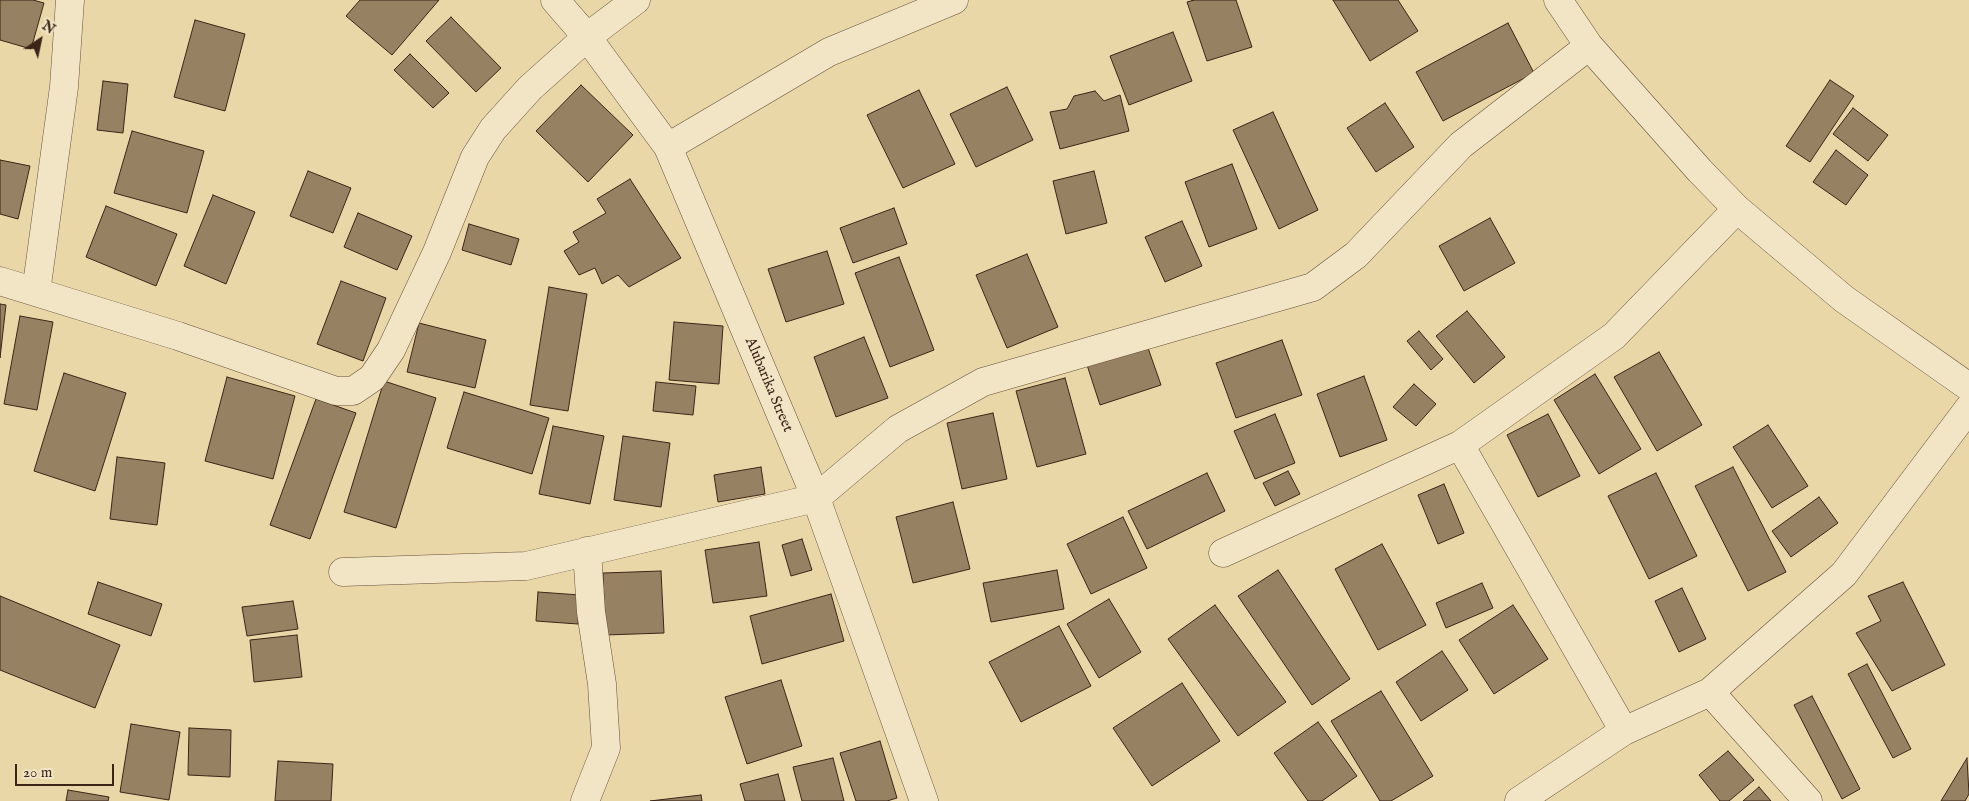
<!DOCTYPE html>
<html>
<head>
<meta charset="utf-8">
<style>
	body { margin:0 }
	#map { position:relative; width:1969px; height:801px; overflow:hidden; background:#e9d7a8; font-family:"IM FELL English",serif }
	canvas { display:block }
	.north { position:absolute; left:15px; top:15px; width:50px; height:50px; -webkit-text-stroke:4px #f1e5c6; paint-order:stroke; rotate:34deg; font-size:14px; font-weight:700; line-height:20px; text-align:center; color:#3d2417 }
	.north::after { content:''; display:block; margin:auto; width:18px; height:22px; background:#3d2417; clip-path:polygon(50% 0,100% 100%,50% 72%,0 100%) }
	.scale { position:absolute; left:15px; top:764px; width:99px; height:22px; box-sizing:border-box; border:2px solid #3d2417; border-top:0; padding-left:6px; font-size:15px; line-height:18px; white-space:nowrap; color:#3d2417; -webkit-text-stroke:4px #f1e5c6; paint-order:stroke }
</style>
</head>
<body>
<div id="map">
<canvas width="1969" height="801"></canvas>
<div class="north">N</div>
<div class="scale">20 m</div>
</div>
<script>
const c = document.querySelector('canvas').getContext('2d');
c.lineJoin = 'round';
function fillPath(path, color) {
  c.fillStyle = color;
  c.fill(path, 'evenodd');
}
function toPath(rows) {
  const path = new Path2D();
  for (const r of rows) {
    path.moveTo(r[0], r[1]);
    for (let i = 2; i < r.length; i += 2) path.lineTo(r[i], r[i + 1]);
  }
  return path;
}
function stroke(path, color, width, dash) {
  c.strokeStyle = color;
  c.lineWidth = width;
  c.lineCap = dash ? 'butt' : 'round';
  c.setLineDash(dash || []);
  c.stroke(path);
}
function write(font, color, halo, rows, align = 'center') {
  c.font = font + ' "IM FELL English",serif';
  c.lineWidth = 5;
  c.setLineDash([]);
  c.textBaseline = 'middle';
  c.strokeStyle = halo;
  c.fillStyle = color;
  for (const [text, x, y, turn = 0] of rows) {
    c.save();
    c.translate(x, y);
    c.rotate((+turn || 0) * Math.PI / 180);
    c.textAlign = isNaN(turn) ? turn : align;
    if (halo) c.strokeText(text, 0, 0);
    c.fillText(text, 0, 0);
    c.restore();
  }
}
const building = toPath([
	[0,0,33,0,44,3,31,49,0,40,0,0],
	[360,0,439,0,392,55,346,16,360,0],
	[1194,0,1236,0,1252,47,1207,61,1187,2,1194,0],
	[1333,0,1398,0,1418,31,1370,61,1333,0],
	[451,17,501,68,476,92,426,41,451,17],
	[195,20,245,34,225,111,174,97,195,20],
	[1508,23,1534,73,1443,121,1416,72,1508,23],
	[1173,32,1192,81,1129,105,1110,56,1173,32],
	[410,54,449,93,433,108,394,70,410,54],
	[1830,80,1854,96,1810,162,1786,146,1830,80],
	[103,81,128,84,123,133,97,130,103,81],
	[581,85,633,135,588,182,536,131,581,85],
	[1007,87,1033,140,976,167,950,114,1007,87],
	[919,90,955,164,903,188,867,115,919,90],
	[1095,91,1104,101,1120,95,1129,131,1060,149,1050,112,1067,109,1074,96,1095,91],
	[1385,103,1414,147,1376,172,1347,128,1385,103],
	[1853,108,1888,135,1868,161,1833,134,1853,108],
	[1273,112,1318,210,1279,229,1233,130,1273,112],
	[132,131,204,151,187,213,114,193,132,131],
	[1836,150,1868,175,1846,205,1813,182,1836,150],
	[0,160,30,166,18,219,0,214,0,160],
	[1232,164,1257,229,1209,247,1185,182,1232,164],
	[308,171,351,188,333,233,290,216,308,171],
	[1094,171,1107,223,1066,234,1053,181,1094,171],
	[630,179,681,258,629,287,618,275,602,284,595,268,579,275,564,251,579,242,573,232,606,213,597,199,630,179],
	[213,195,255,212,226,284,184,266,213,195],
	[106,206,177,234,156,286,86,257,106,206],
	[894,208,907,244,853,263,840,228,894,208],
	[358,213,412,236,397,270,344,247,358,213],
	[1490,218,1515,263,1464,291,1439,246,1490,218],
	[1182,221,1202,266,1165,282,1145,237,1182,221],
	[469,224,519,239,511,265,462,250,469,224],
	[827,251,844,304,786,322,768,269,827,251],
	[1027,254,1058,327,1007,348,976,275,1027,254],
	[899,257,934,350,890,367,855,273,899,257],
	[341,281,386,298,363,361,317,344,341,281],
	[549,287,587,294,568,411,530,405,549,287],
	[0,304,6,305,0,358,0,304],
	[1467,311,1505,357,1474,383,1436,336,1467,311],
	[20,316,53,322,37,410,4,404,20,316],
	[674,322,723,326,719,384,669,380,674,322],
	[419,323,486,340,475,388,407,372,419,323],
	[1419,331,1443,359,1431,370,1407,341,1419,331],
	[864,337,888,398,836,417,814,357,864,337],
	[1282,340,1302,395,1236,418,1216,363,1282,340],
	[1147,345,1161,385,1100,405,1087,365,1147,345],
	[1659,352,1702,425,1657,451,1614,377,1659,352],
	[64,373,126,393,95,491,34,471,64,373],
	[1595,374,1641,449,1599,474,1554,400,1595,374],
	[1364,376,1387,440,1340,457,1317,394,1364,376],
	[227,377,295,396,273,479,205,461,227,377],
	[1065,378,1086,454,1037,467,1016,391,1065,378],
	[384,381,436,398,396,528,344,512,384,381],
	[656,382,696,386,693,415,653,411,656,382],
	[1414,384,1436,404,1416,426,1393,407,1414,384],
	[464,392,549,418,532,474,447,448,464,392],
	[316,399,356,413,310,539,270,525,316,399],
	[993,413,1007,479,962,489,947,423,993,413],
	[1275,414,1295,463,1255,479,1234,431,1275,414],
	[1548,414,1580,476,1538,497,1507,435,1548,414],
	[1768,425,1808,486,1772,508,1733,447,1768,425],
	[553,426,604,436,590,504,539,494,553,426],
	[623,436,670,443,661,507,614,500,623,436],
	[117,457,165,463,157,525,110,519,117,457],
	[761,467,765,494,718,502,714,475,761,467],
	[1733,467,1786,572,1748,591,1695,486,1733,467],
	[1288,471,1300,494,1275,506,1263,483,1288,471],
	[1207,473,1225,511,1147,549,1128,511,1207,473],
	[1656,473,1697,556,1649,579,1608,496,1656,473],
	[1444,484,1464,533,1438,544,1418,495,1444,484],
	[1819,497,1838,523,1791,557,1772,531,1819,497],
	[953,502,970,569,913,583,896,517,953,502],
	[1123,517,1147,568,1091,594,1067,544,1123,517],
	[802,539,812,570,791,576,782,545,802,539],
	[759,542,767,596,713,603,705,550,759,542],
	[1382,544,1426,625,1378,650,1335,569,1382,544],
	[1057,570,1064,609,991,622,983,583,1057,570],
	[1278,570,1350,679,1312,705,1238,596,1278,570],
	[661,571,664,633,605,635,603,573,661,571],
	[98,582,162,604,151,636,88,614,98,582],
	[1903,582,1945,665,1892,691,1856,633,1881,621,1868,596,1903,582],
	[1482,583,1493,608,1446,628,1436,603,1482,583],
	[1682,588,1706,639,1679,652,1655,601,1682,588],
	[538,592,580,595,578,624,536,621,538,592],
	[831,594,844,641,762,664,750,616,831,594],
	[0,596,120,645,95,708,0,670,0,596],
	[1109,599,1141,652,1099,678,1067,624,1109,599],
	[293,601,298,629,247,636,242,607,293,601],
	[1215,605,1286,702,1238,736,1168,639,1215,605],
	[1513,605,1548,659,1494,694,1459,640,1513,605],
	[1059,626,1091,686,1021,722,989,662,1059,626],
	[297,635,302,677,254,682,250,640,297,635],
	[1442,651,1468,690,1421,721,1396,682,1442,651],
	[1867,664,1911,749,1893,758,1848,674,1867,664],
	[781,680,802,746,747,764,725,697,781,680],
	[1182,683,1220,741,1152,786,1113,728,1182,683],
	[1381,691,1433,776,1391,801,1380,801,1331,721,1381,691],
	[1812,696,1860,789,1842,799,1794,705,1812,696],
	[1318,722,1357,776,1322,801,1308,801,1274,753,1318,722],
	[131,724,180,732,169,800,120,792,131,724],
	[189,728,231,730,230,777,188,775,189,728],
	[880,741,897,798,887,801,856,801,840,753,880,741],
	[1728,751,1754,780,1729,801,1720,801,1699,775,1728,751],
	[833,758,844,801,802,801,793,767,833,758],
	[1967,758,1969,794,1965,801,1941,801,1967,758],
	[278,761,333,764,331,801,275,801,278,761],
	[778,774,785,801,745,801,740,784,778,774],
	[1759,787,1771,801,1743,801,1759,787],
	[68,790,109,797,108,801,66,801,68,790],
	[701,795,702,801,650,801,701,795]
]);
fillPath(building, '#968162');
stroke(building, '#3d2417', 1);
const minor = toPath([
	[555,0,587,37,668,147,816,498,924,801],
	[1558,0,1589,46,1700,171,1737,209,1844,299,1969,387],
	[668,147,829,52,954,0],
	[0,281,178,336,336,391,353,391,372,378,391,350,437,252,475,157,493,129,530,88,587,37,636,0],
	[36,292,64,87,70,0],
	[1460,445,1624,731],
	[1223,553,1460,445,1614,336,1737,209],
	[343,572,526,566,816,498,898,429,983,382,1313,287,1356,255,1461,145,1589,46],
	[1710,692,1808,801],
	[585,801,606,748,602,684,591,612,587,551],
	[1519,801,1624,731,1710,692,1844,574,1969,408]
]);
stroke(minor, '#68513b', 29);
stroke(minor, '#f1e5c6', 28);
write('15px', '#3d2417', '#f1e5c6', [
	["Alubarika Street",768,385,67]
]);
</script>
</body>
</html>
